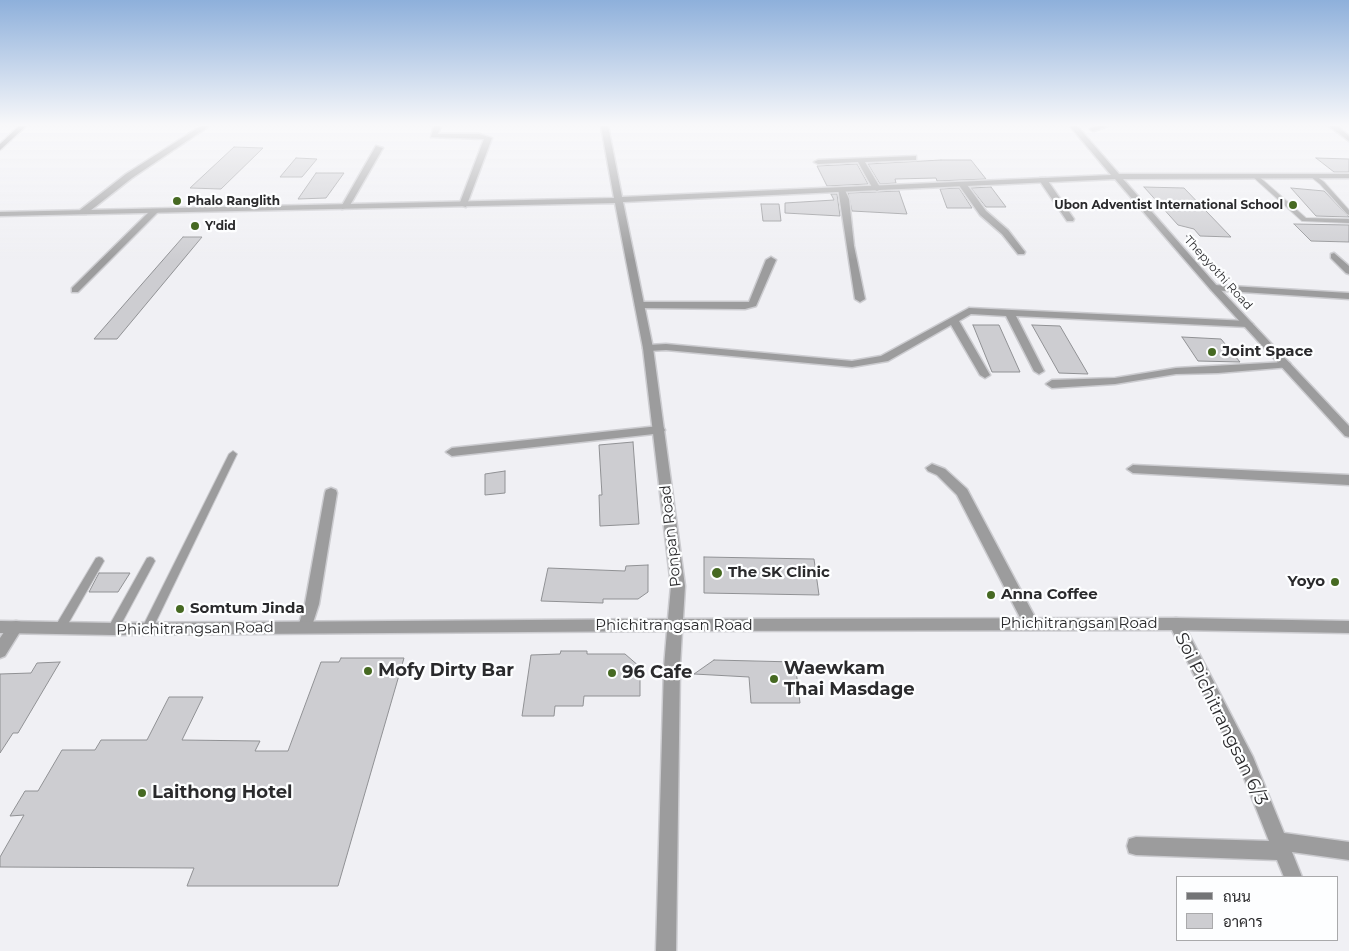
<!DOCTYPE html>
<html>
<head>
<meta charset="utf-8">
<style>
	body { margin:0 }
	#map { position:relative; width:1349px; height:951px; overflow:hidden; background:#f0f0f4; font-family:Montserrat,Sarabun,sans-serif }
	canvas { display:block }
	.legend { position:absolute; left:1176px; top:876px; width:162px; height:65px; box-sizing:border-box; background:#fdfeff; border:1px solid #a9a9ab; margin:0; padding:6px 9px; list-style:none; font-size:15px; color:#2a2a2c }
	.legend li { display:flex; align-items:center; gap:10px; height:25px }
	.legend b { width:25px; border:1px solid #a9a9ab }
</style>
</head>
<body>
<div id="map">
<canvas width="1349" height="951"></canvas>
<ul class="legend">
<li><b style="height:6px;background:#737476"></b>ถนน</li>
<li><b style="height:14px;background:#cdcdd1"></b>อาคาร</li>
</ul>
</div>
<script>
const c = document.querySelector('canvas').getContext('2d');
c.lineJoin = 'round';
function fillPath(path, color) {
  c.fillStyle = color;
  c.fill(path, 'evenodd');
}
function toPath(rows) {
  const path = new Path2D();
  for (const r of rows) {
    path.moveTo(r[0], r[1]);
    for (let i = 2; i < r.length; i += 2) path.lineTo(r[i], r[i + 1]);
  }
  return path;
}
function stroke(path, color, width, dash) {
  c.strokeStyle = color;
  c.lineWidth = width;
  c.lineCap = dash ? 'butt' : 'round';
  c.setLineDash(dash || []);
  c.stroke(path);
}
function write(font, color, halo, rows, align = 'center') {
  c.font = font + ' Montserrat,sans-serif';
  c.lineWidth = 4.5;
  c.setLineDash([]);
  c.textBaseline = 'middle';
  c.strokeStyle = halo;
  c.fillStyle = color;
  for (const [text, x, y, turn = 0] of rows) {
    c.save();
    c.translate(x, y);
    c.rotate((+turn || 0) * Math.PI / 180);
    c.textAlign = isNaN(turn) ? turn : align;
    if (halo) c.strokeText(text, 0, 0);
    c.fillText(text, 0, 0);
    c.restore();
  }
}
const building = toPath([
	[234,147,263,148,221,189,190,188,234,147],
	[296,158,317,159,302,177,280,177,296,158],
	[1316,158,1349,159,1349,172,1334,172,1316,158],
	[941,160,971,160,986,179,937,181,936,178,895,179,896,183,880,184,868,164,941,160],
	[857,164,868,184,827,186,817,166,857,164],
	[316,173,344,173,326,198,298,199,316,173],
	[991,187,1006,207,986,207,971,188,991,187],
	[1144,187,1184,188,1231,237,1200,236,1194,229,1178,225,1144,187],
	[959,188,972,208,947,208,940,189,959,188],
	[1291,188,1324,191,1349,217,1316,216,1291,188],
	[899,191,907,214,852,211,848,193,899,191],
	[831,194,837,194,840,216,785,213,785,203,834,200,831,194],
	[761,204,779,204,781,221,763,221,761,204],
	[1294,224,1349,225,1349,242,1311,241,1294,224],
	[183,237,202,237,117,339,94,339,183,237],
	[973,325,999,325,1020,372,992,372,973,325],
	[1032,325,1060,326,1088,374,1059,373,1032,325],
	[1182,337,1221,339,1240,362,1198,361,1182,337],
	[633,442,639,524,600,526,599,495,602,495,599,445,633,442],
	[505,471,505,493,485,495,485,474,505,471],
	[704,557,814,559,819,595,704,593,704,557],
	[648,565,648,592,638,599,603,599,603,603,541,601,548,568,625,571,626,566,648,565],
	[99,573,130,573,118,592,89,592,99,573],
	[561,651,587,651,587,654,625,654,640,667,640,696,584,696,583,706,555,706,554,716,522,716,531,655,560,654,561,651],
	[341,658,404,658,338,886,187,886,194,868,0,867,0,857,24,815,10,816,25,791,38,791,62,750,95,750,101,740,147,740,169,697,203,697,182,740,260,741,255,751,288,751,321,662,339,662,341,658],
	[714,660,795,662,800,703,751,703,749,677,694,674,714,660],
	[60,662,18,733,13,733,0,753,0,674,31,673,37,663,60,662]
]);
fillPath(building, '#cdcdd1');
stroke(building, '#909194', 1);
const service = toPath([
	[1252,174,1256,174,1306,218,1349,219,1349,223,1302,221,1252,176,1252,174],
	[1311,175,1315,175,1324,182,1349,210,1349,215,1347,214,1320,184,1311,177,1311,175],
	[233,451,237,454,151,632,147,634,143,632,142,629,143,626,229,454,233,451],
	[99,557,102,558,104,561,64,631,60,633,56,631,55,628,56,625,96,558,99,557],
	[150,557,153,558,155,561,117,632,113,634,109,632,108,629,109,626,147,558,150,557]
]);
const minor = toPath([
	[201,126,209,126,132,178,86,214,80,214,80,210,126,174,201,126],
	[434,126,441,126,438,134,479,134,492,138,466,207,459,205,484,139,431,137,434,126],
	[1095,126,1108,126,1093,131,1090,129,1095,126],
	[1329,126,1337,126,1349,136,1349,141,1329,126],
	[376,146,383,148,349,207,342,209,341,207,376,146],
	[916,156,916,160,913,160,865,162,881,189,877,191,873,189,858,162,818,164,814,162,818,160,916,156],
	[1040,178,1046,178,1074,219,1073,221,1067,221,1039,180,1040,178],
	[959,182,965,182,986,211,1008,230,1025,252,1024,254,1018,254,1002,234,980,215,958,184,959,182],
	[838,188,844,188,849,199,854,246,865,299,860,302,855,299,838,188],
	[152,209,159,211,78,292,72,292,72,288,152,209],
	[1334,253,1349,266,1349,274,1346,273,1331,258,1331,254,1334,253],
	[771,257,776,260,756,306,745,309,640,308,635,305,640,302,749,302,766,260,771,257],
	[1214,285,1349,293,1349,299,1211,290,1211,286,1214,285],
	[969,308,1248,321,1253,324,1248,327,1016,316,1044,371,1039,374,1034,371,1006,316,971,314,959,321,990,375,985,378,980,375,951,325,888,361,852,367,666,350,648,351,643,348,648,345,666,344,852,361,881,356,969,308],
	[1286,362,1290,363,1291,365,1290,367,1218,373,1176,374,1115,384,1052,388,1046,384,1052,380,1115,378,1176,368,1286,362],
	[659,426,663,427,665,430,663,433,452,456,446,452,452,448,659,426],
	[932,464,945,469,967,489,1036,619,1038,624,1036,629,1031,630,1026,629,957,495,937,475,928,471,926,468,932,464],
	[1133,465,1349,475,1349,485,1133,473,1127,469,1133,465],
	[331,488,336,490,337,493,319,604,310,632,305,633,300,632,298,627,305,604,325,493,326,490,331,488],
	[1176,618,1181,619,1253,757,1284,833,1349,842,1349,860,1292,852,1302,877,1284,877,1277,860,1136,855,1129,853,1127,846,1129,839,1136,837,1269,841,1240,768,1169,624,1171,619,1176,618],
	[16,621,21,622,23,627,5,656,0,658,0,638,11,622,16,621]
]);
const tertiary = toPath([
	[601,126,608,126,622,197,1111,175,1070,126,1077,126,1119,174,1349,174,1349,178,1123,179,1217,286,1349,426,1349,437,1345,436,1211,290,1115,179,623,202,653,348,685,586,683,619,1176,618,1349,621,1349,633,1176,630,682,631,680,667,676,951,656,951,664,667,667,631,113,635,0,633,0,621,113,623,668,619,671,586,643,348,615,203,0,216,0,212,614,198,601,126]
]);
const secondary = toPath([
	[19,126,26,126,0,150,0,144,19,126]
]);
stroke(service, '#ccccd0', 2);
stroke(minor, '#ccccd0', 3);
stroke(tertiary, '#ccccd0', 3);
stroke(secondary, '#ccccd0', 3);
stroke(toPath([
	[1186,236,1194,236]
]), '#929296', 2, [2.5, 2.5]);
fillPath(service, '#9c9c9d');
fillPath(minor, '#9c9c9d');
fillPath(tertiary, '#9c9c9d');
fillPath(secondary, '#737476');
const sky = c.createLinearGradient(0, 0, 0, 260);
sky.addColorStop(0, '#8eb0db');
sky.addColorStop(0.48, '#f8f8fa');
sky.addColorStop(1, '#f8f8fa00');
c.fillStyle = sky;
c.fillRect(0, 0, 1349, 260);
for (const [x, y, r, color] of [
	[177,201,5,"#466922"],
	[1293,205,5,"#466922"],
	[195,226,5,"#466922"],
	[1212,352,5,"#466922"],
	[717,573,6,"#466922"],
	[1335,582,5,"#466922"],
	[991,595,5,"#466922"],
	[180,609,5,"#466922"],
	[368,671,5,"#466922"],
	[612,673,5,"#466922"],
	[774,679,5,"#466922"],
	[142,793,5,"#466922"]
]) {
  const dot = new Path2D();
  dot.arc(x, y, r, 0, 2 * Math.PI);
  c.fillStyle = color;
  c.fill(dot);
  stroke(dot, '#fdfeff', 2);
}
write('bold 12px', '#2a2a2c', '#fdfeff', [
	["Phalo Ranglith",187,201],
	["Ubon Adventist International School",1283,205,"right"],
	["Y'did",205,226]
], 'left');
write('12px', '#2a2a2c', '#fdfeff', [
	["Thepyothi Road",1218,273,48]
]);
write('bold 15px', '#2a2a2c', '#fdfeff', [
	["Joint Space",1222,352],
	["The SK Clinic",728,573],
	["Yoyo",1325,582,"right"],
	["Anna Coffee",1001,595],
	["Somtum Jinda",190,609]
], 'left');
write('15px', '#2a2a2c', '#fdfeff', [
	["Ponpan Road",671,536,-96],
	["Phichitrangsan Road",1079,624],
	["Phichitrangsan Road",674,626],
	["Phichitrangsan Road",195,629,-1]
]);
write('bold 18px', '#2a2a2c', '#fdfeff', [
	["Waewkam",784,669],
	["Thai Masdage",784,690],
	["Mofy Dirty Bar",378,671],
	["96 Cafe",622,673],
	["Laithong Hotel",152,793]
], 'left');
write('18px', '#2a2a2c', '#fdfeff', [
	["Soi Pichitrangsan 6/3",1221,719,64]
]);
</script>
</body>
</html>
